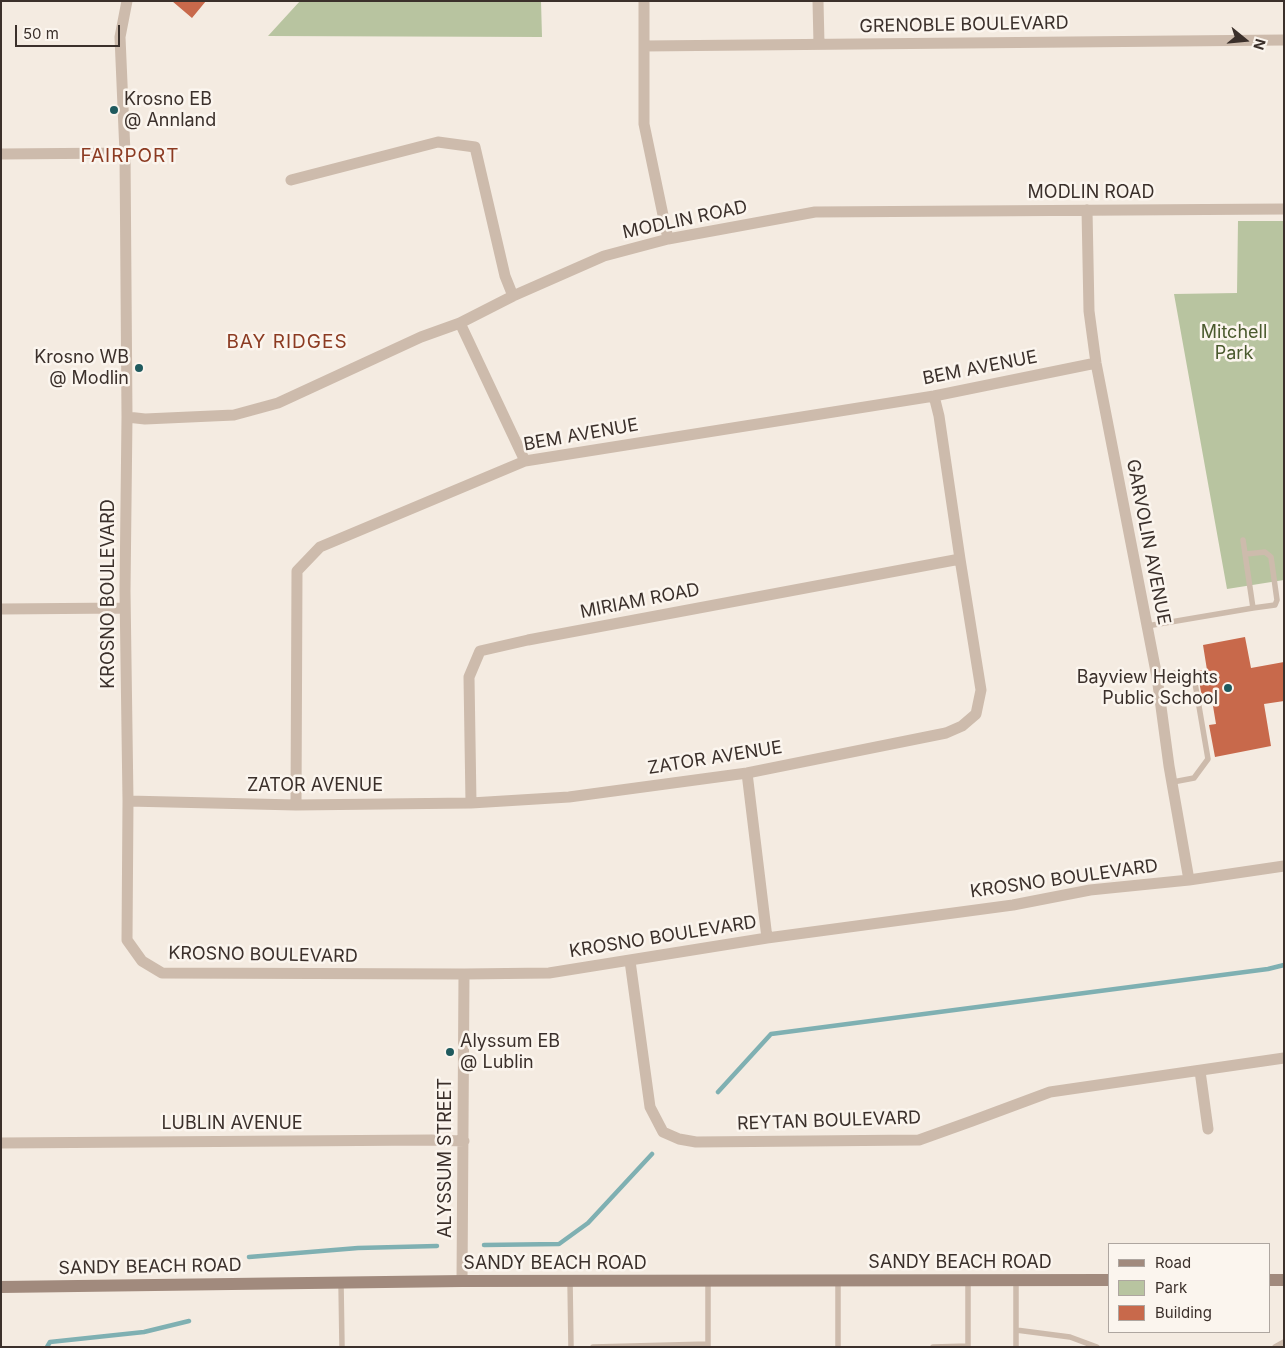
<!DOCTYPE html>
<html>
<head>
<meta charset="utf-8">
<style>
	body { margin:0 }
	#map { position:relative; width:1285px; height:1348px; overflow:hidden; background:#f4ebe1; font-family:Inter,sans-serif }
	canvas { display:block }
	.frame { position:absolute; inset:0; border:2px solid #3b302b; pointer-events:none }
	.legend { position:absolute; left:1108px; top:1243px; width:162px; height:90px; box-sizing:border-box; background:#fbf5ee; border:1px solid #aea6a0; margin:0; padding:6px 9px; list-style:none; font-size:15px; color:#3b302b }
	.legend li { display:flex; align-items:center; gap:10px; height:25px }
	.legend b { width:25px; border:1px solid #aea6a0 }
	.north { position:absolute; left:1220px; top:15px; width:50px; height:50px; -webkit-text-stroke:4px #fbf5ee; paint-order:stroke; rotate:107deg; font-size:14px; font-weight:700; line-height:20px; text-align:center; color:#3b302b }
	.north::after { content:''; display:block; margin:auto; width:18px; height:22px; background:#3b302b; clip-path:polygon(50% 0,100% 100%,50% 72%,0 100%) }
	.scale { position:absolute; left:15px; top:25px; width:105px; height:22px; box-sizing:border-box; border:2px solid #3b302b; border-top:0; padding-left:6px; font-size:15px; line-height:18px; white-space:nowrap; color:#3b302b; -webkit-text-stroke:4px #fbf5ee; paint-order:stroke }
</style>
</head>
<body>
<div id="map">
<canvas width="1285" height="1348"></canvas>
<div class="frame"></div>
<ul class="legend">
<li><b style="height:6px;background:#a18a7d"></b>Road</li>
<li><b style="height:14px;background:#b8c4a0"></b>Park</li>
<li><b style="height:14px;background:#c8694b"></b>Building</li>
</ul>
<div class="north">N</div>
<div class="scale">50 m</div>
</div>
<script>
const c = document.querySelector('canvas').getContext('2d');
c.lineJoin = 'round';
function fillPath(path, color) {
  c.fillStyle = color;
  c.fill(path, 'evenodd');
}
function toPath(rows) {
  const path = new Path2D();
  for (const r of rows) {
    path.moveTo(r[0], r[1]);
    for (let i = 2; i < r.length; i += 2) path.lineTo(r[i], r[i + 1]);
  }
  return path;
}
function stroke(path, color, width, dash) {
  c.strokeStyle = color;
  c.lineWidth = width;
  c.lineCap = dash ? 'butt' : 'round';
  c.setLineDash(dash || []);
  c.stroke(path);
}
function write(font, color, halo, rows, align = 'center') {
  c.font = font + ' Inter,sans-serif';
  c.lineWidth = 5;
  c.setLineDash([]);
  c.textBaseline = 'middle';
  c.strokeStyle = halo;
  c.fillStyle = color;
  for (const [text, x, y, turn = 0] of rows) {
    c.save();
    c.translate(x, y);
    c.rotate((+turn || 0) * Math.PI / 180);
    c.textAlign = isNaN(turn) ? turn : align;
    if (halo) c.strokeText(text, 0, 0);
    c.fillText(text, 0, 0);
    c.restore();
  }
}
fillPath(toPath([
	[300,1,541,1,542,37,268,36],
	[1238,221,1284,221,1284,580,1227,589,1174,294,1237,293]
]), '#b8c4a0');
stroke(toPath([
	[718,1092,771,1034,1268,969,1284,965],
	[484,1245,559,1244,588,1223,652,1154],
	[249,1257,358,1248,437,1246],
	[47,1347,50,1342,144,1332,189,1321]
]), '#7fb0b2', 4.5);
fillPath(toPath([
	[172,1,206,1,192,18],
	[1245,637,1251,668,1284,662,1284,701,1264,704,1271,746,1215,757,1209,725,1216,724,1212,700,1203,702,1197,671,1207,670,1203,645]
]), '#c8694b');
stroke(toPath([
	[1246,554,1265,552,1271,557,1277,600,1275,605,1253,608],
	[1147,626,1253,608,1243,540],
	[1157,677,1175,673,1195,683,1208,759,1194,778,1173,782],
	[570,1281,571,1347],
	[708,1281,708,1347],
	[968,1281,968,1347],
	[1016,1281,1016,1347],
	[341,1283,342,1347],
	[1016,1330,1070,1337,1097,1347],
	[593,1347,708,1344],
	[838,1347,838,1281],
	[933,1347,968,1346],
	[1275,1347,1284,1342]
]), '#cdbbac', 5.5);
stroke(toPath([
	[127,1,120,37,125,153,127,417,125,591,128,801,127,940,142,961,162,973,464,974,549,973,767,938,1013,905,1090,890,1189,880,1284,866],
	[644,1,644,124,668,239],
	[818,1,819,44],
	[644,46,1284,40],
	[1,154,125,153],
	[291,180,438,142,475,147,505,276,513,296],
	[1087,210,1089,311,1096,363,1157,677,1169,766,1189,880],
	[460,323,525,461],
	[127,417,145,419,234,415,278,403,421,337,460,323,513,296,604,256,668,239,815,212,1284,209],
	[1,609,125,608],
	[747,773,767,938],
	[128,801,296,805,471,803,569,797,747,773,946,733,962,726,976,714,981,690,960,559,939,416,934,396],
	[471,803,469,677,480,651,528,640,960,559],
	[296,805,297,571,320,547,525,461,934,396,1096,363],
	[630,961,650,1107,663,1132,679,1139,696,1142,919,1140,972,1121,1050,1092,1284,1058],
	[1200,1071,1208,1129],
	[1,1143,431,1140,464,1141],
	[462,1281,464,974]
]), '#cdbbac', 11);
stroke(toPath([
	[1269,1280,1284,1280],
	[1,1287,462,1281,1109,1280]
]), '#a18a7d', 12);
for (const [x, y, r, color] of [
	[114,110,5,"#1f5a5e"],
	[139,368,5,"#1f5a5e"],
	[1228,688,5,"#1f5a5e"],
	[450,1052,5,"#1f5a5e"]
]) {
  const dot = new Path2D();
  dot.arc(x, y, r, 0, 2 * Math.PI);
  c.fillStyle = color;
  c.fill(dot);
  stroke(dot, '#fbf5ee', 2);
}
write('18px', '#3b302b', '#fbf5ee', [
	["GRENOBLE BOULEVARD",964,25,-1],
	["MODLIN ROAD",1091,193],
	["MODLIN ROAD",685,220,-12],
	["BEM AVENUE",980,368,-11],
	["BEM AVENUE",581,435,-10],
	["GARVOLIN AVENUE",1148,542,79],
	["KROSNO BOULEVARD",109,594,-90],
	["MIRIAM ROAD",640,601,-11],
	["ZATOR AVENUE",715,758,-9],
	["ZATOR AVENUE",315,786],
	["KROSNO BOULEVARD",1064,879,-8],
	["KROSNO BOULEVARD",663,937,-9],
	["KROSNO BOULEVARD",263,955,1],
	["REYTAN BOULEVARD",829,1121,-2],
	["LUBLIN AVENUE",232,1124],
	["ALYSSUM STREET",446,1158,-90],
	["SANDY BEACH ROAD",960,1263],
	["SANDY BEACH ROAD",555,1264],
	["SANDY BEACH ROAD",150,1267,-1]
]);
write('18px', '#3b302b', '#fbf5ee', [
	["Krosno EB",124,100],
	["@ Annland",124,121],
	["Krosno WB",129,358,"right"],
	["@ Modlin",129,379,"right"],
	["Bayview Heights",1218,678,"right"],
	["Public School",1218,699,"right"],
	["Alyssum EB",460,1042],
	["@ Lublin",460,1063]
], 'left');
write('18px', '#4a5a2e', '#fbf5ee', [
	["Mitchell",1234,333],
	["Park",1234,354]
]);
c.letterSpacing = '1px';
write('19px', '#8c3b22', '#fbf5ee', [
	["FAIRPORT",130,156],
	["BAY RIDGES",287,342]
]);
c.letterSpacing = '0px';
</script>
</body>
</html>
